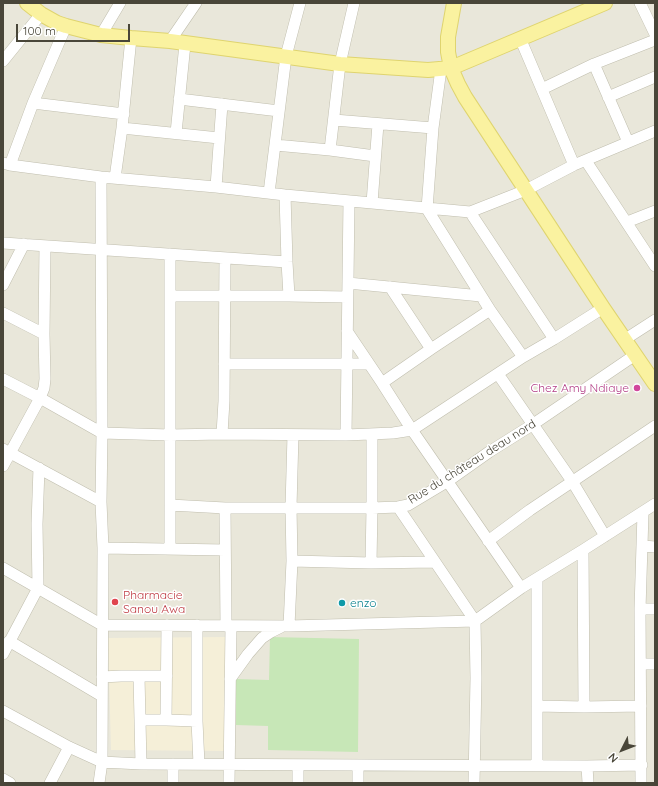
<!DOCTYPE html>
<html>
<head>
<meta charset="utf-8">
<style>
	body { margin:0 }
	#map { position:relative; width:658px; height:786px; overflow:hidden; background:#f5f4ec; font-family:Quicksand,sans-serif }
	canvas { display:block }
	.frame { position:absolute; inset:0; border:4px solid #494639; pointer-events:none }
	.north { position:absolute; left:602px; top:730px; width:40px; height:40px; -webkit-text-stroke:3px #fff; paint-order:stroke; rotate:228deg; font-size:11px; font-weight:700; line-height:16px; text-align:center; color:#494639 }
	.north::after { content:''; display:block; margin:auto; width:14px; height:18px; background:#494639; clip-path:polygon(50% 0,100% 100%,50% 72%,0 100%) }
	.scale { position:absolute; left:16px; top:24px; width:114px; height:18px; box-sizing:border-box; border:2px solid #494639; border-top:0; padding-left:5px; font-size:12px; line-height:14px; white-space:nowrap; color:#494639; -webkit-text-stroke:3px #fff; paint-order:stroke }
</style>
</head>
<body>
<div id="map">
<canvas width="658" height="786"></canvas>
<div class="frame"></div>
<div class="north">N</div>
<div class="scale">100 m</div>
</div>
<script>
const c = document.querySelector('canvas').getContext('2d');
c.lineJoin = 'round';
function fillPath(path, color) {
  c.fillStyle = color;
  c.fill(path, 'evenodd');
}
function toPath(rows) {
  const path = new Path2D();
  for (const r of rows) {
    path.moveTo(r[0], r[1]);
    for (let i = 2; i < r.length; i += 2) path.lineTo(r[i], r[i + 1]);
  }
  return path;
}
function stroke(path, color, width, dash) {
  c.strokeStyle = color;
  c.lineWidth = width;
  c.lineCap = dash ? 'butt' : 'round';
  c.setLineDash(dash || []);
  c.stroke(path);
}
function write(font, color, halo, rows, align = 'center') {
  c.font = font + ' Quicksand,sans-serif';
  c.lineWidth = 3;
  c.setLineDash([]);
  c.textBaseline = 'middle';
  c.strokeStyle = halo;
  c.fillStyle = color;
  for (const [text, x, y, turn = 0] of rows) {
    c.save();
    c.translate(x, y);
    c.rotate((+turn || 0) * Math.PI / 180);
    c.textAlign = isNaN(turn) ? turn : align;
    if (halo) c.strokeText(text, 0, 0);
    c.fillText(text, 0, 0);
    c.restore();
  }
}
fillPath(toPath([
	[3,3,655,3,655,783,3,783]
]), '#e9e7da');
fillPath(toPath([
	[225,637,225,751,111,750,108,638]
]), '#f5efd8');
fillPath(toPath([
	[270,637,359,639,358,752,268,750,268,726,236,725,236,679,269,680]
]), '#c7e7b7');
const minor = toPath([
	[354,3,340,64,330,150,375,156],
	[640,3,655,34],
	[101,35,120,3],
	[520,38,574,165],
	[170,41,196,3],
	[3,61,41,14],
	[441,69,433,128,427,209,490,310,523,357],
	[542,89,594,64],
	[608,97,655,77],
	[179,99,279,111],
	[33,103,124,114],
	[334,120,433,128],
	[122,128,219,138],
	[176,133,185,44],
	[628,142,594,64,655,40],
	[275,145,330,150],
	[586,161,655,266],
	[3,163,10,165,101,177,216,187,285,195,470,212,526,190,574,165,655,131],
	[10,165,33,103,66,26],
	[115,178,122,128,131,38],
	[216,187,222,104],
	[269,193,286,56,300,3],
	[285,195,287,262,289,296,347,297],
	[372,203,378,124],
	[470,212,554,339],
	[627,222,655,211],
	[3,243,287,262],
	[170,254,170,549],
	[348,283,481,296],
	[3,285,24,244],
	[390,287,431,349],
	[170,296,289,296],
	[3,313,44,334],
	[347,331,382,383,412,430,521,588],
	[624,340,655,320],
	[224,364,369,364],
	[498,374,572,481,605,536],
	[3,379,40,398,102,433,170,435,222,434,346,435,393,433,412,430,523,357,554,339,603,308],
	[382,383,431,349,490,310],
	[222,434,224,401,225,258],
	[346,435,349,201],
	[3,449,101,502],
	[3,466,40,398,44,388,45,379,44,334,45,246],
	[170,505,225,508,372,508,398,507,408,505,448,481,489,452,532,425,635,355],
	[398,507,475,621,476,678,474,783],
	[225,508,226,626],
	[488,541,530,510,655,426],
	[643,546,655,547],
	[103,548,225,550],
	[583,550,584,707],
	[292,561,371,563,434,562],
	[371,563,372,508,372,434],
	[3,568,102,625,289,626,475,621,521,588,583,550,655,504],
	[537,579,537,766],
	[640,609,655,609],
	[197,625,197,721,199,764],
	[289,626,292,561,291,507,293,435],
	[9,641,102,696],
	[3,654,38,588,37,524,39,468],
	[641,664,655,664],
	[139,676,141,764],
	[102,677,121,676,167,676],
	[230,679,248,654,262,638,271,632,281,627],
	[537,706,584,707,641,706],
	[3,711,69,747,102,762,141,764,587,766,642,765],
	[140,720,166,720,197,721],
	[166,720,167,625],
	[298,765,298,783],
	[587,766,588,783],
	[3,779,10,783],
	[50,783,69,747],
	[99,783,102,762,103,548,101,502,102,433,101,177],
	[173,783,173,764],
	[229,783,231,626],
	[358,783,358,765],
	[641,783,640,609,643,513]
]);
const major = toPath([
	[27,3,41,14,57,23,66,26,101,35,131,38,170,41,340,64,428,70,451,68,605,3],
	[454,3,448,37,448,52,451,68,458,84,465,97,603,308,655,384]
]);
stroke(minor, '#c0beae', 12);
stroke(major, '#dfd46f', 16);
stroke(minor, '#fff', 11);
stroke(major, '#faf2a0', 14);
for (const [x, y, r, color] of [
	[637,388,4,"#d1479c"],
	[115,602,4,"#e0444e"],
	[342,603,4,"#0f9aa8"]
]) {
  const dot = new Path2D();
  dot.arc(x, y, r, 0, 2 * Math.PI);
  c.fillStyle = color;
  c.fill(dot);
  stroke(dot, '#fff', 1.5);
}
write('12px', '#b23c85', '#fff', [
	["Chez Amy Ndiaye",629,388]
], 'right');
write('12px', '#494639', '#fff', [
	["Rue du château deau nord",472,462,-32]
]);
write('12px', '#be3a42', '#fff', [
	["Pharmacie",123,595],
	["Sanou Awa",123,609]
], 'left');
write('12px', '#0d838f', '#fff', [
	["enzo",350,603]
], 'left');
</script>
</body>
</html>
